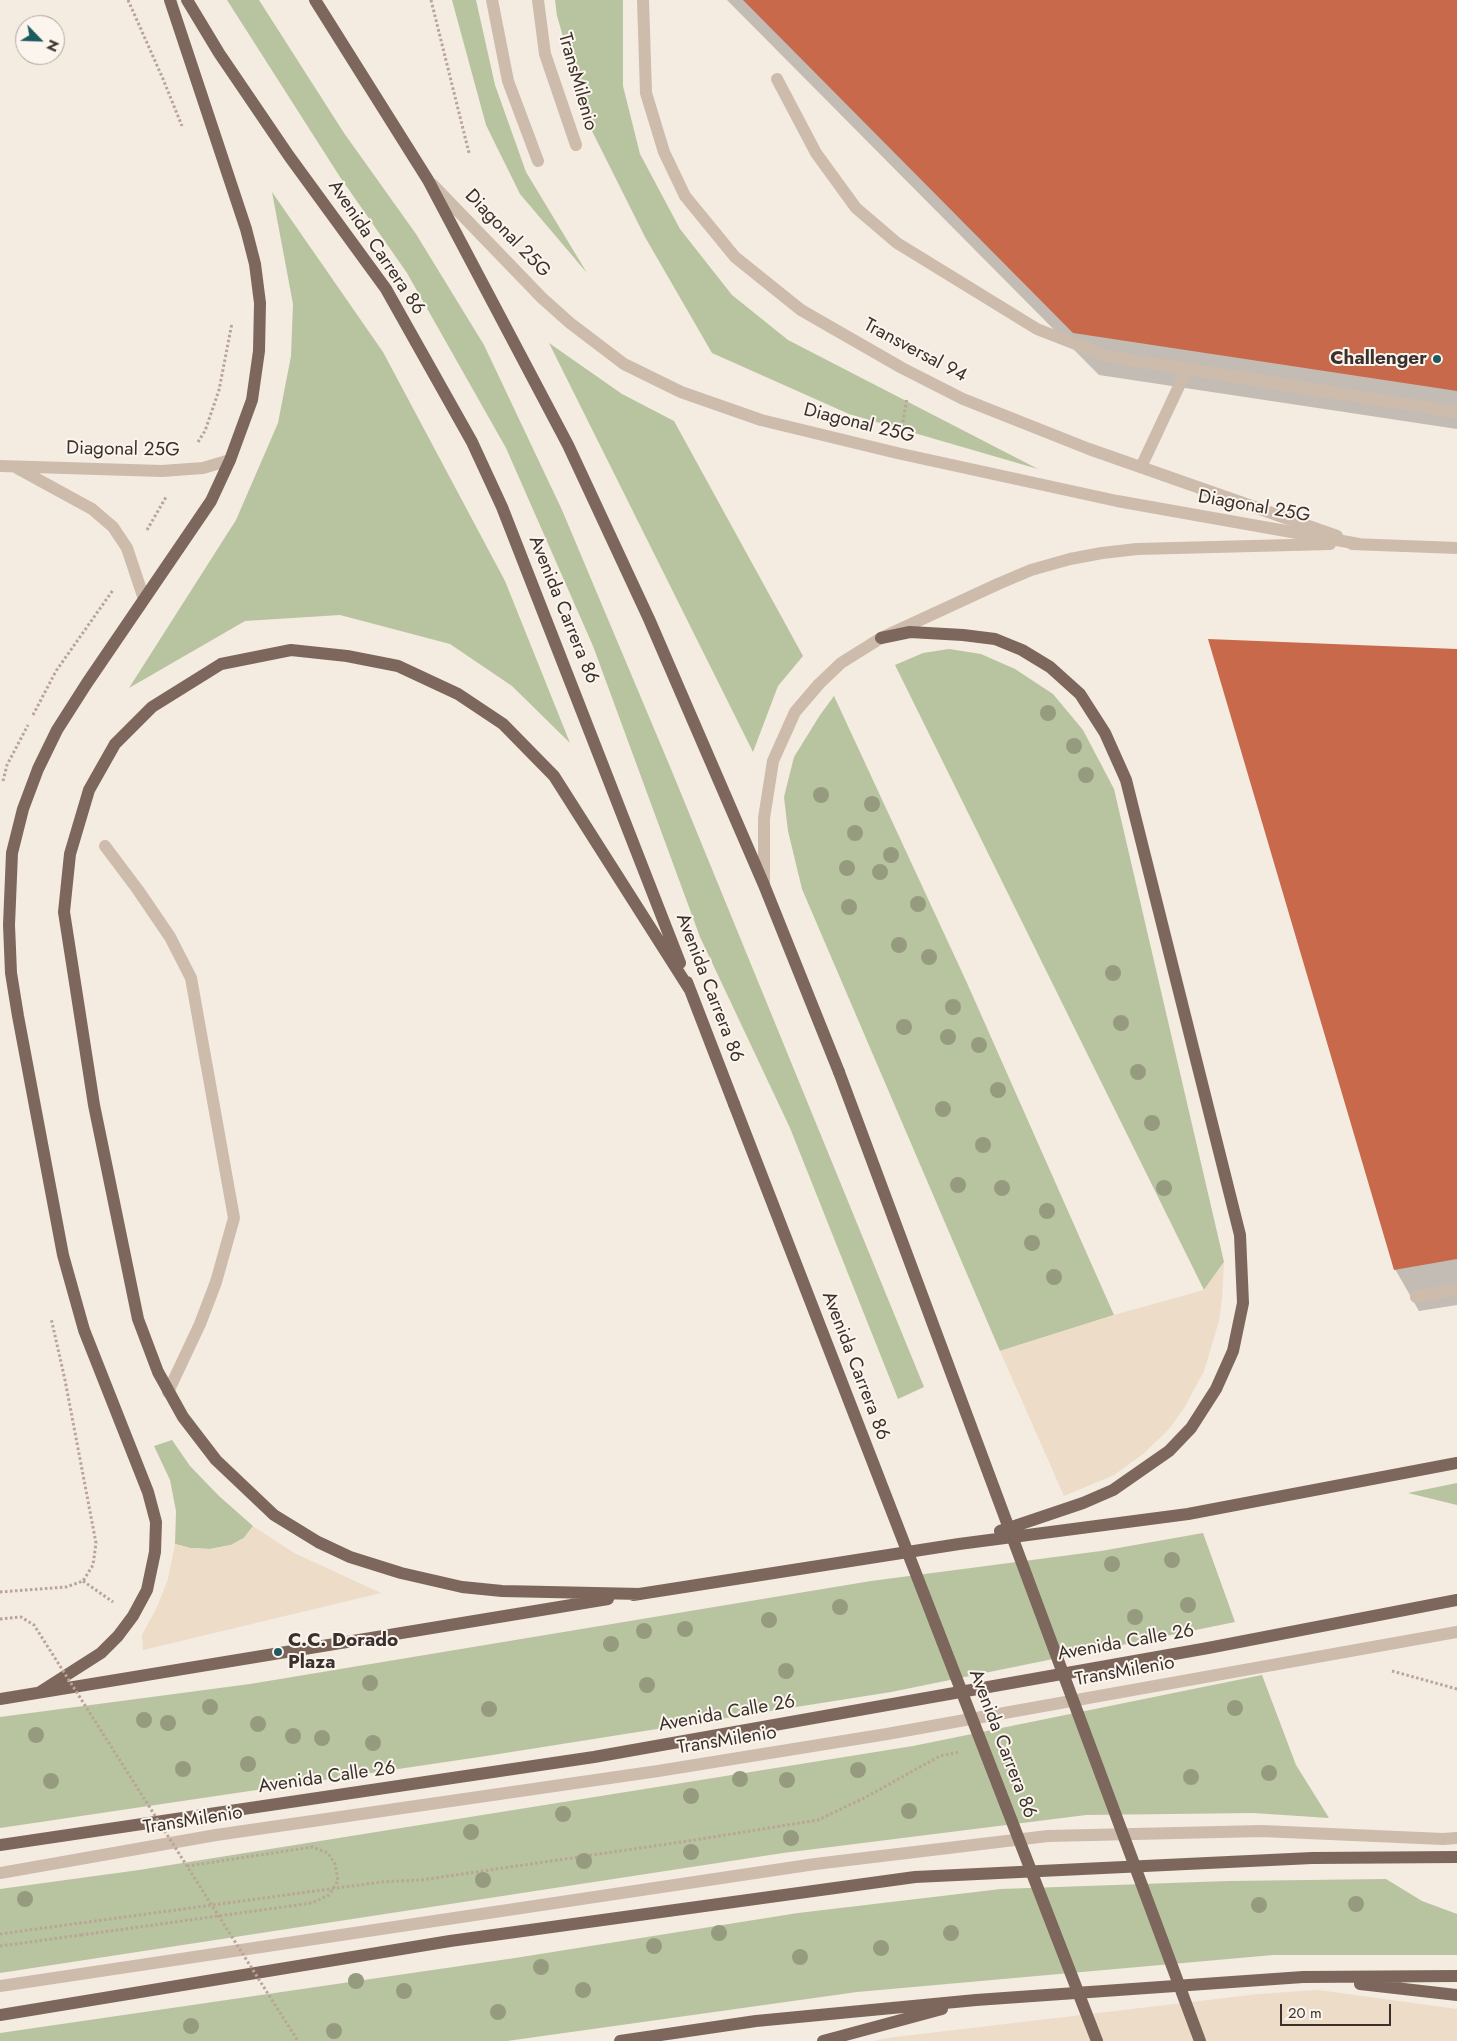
<!DOCTYPE html>
<html>
<head>
<meta charset="utf-8">
<style>
	body { margin:0 }
	#map { position:relative; width:1457px; height:2041px; overflow:hidden; background:#f4ebe1; font-family:Jost,sans-serif }
	canvas { display:block }
	.north { position:absolute; left:15px; top:15px; width:50px; height:50px; box-sizing:border-box; background:#fbf5ee; border:1px solid #aea6a0; border-radius:50%; rotate:114deg; font-size:14px; font-weight:700; line-height:20px; text-align:center; color:#3b302b }
	.north::after { content:''; display:block; margin:auto; width:18px; height:22px; background:#1f5a5e; clip-path:polygon(50% 0,100% 100%,50% 72%,0 100%) }
	.scale { position:absolute; left:1280px; top:2004px; width:111px; height:22px; box-sizing:border-box; border:2px solid #3b302b; border-top:0; padding-left:6px; font-size:15px; line-height:18px; white-space:nowrap; color:#3b302b; -webkit-text-stroke:4px #fbf5ee; paint-order:stroke }
</style>
</head>
<body>
<div id="map">
<canvas width="1457" height="2041"></canvas>
<div class="north">N</div>
<div class="scale">20 m</div>
</div>
<script>
const c = document.querySelector('canvas').getContext('2d');
c.lineJoin = 'round';
function fillPath(path, color) {
  c.fillStyle = color;
  c.fill(path, 'evenodd');
}
function toPath(rows) {
  const path = new Path2D();
  for (const r of rows) {
    path.moveTo(r[0], r[1]);
    for (let i = 2; i < r.length; i += 2) path.lineTo(r[i], r[i + 1]);
  }
  return path;
}
function stroke(path, color, width, dash) {
  c.strokeStyle = color;
  c.lineWidth = width;
  c.lineCap = dash ? 'butt' : 'round';
  c.setLineDash(dash || []);
  c.stroke(path);
}
function write(font, color, halo, rows, align = 'center') {
  c.font = font + ' Jost,sans-serif';
  c.lineWidth = 4;
  c.setLineDash([]);
  c.textBaseline = 'middle';
  c.strokeStyle = halo;
  c.fillStyle = color;
  for (const [text, x, y, turn = 0] of rows) {
    c.save();
    c.translate(x, y);
    c.rotate((+turn || 0) * Math.PI / 180);
    c.textAlign = isNaN(turn) ? turn : align;
    if (halo) c.strokeText(text, 0, 0);
    c.fillText(text, 0, 0);
    c.restore();
  }
}
fillPath(toPath([
	[227,0,259,0,344,133,416,234,484,345,562,510,671,769,924,1387,898,1399,790,1128,700,937,593,646,506,448,407,273,340,177],
	[452,0,476,0,495,85,526,172,587,273,520,194,486,125],
	[555,0,623,0,623,86,640,154,680,229,732,295,788,340,1038,469,849,414,712,353,645,237,588,123,557,16],
	[272,192,383,352,505,581,570,743,512,686,450,644,340,615,245,621,129,688,236,520,278,423,291,356,293,304],
	[549,343,622,394,674,421,803,656,778,686,753,752],
	[949,649,981,654,1015,669,1053,694,1083,730,1114,789,1224,1262,1204,1290,895,665,923,653],
	[834,696,967,983,1114,1315,1000,1351,802,889,788,831,784,797,794,757,820,715],
	[172,1440,190,1466,219,1496,253,1526,244,1538,231,1545,210,1549,190,1548,175,1544,176,1511,170,1480,154,1446],
	[1457,1483,1457,1505,1408,1493],
	[1203,1533,1235,1622,891,1692,486,1756,0,1828,0,1717,250,1684,871,1581,1101,1551],
	[1262,1675,1296,1765,1329,1818,1253,1813,1086,1815,783,1853,0,1973,0,1889,139,1870,913,1746],
	[1386,1879,1422,1901,1457,1914,1457,1955,1273,1955,857,1992,507,2041,0,2041,0,2033,515,1958,798,1913,1001,1889,1228,1881]
]), '#b8c4a0');
fillPath(toPath([
	[1224,1262,1222,1298,1219,1321,1204,1371,1184,1408,1169,1429,1143,1454,1114,1475,1064,1496,1000,1351,1114,1315,1204,1290],
	[253,1526,294,1553,381,1593,143,1650,142,1635,158,1605,168,1579,175,1544,190,1548,210,1549,231,1545,244,1538],
	[1318,1990,1457,2009,1457,2041,874,2041,887,2038,1259,1994]
]), '#ecdcc8');
fillPath(toPath([
	[727,0,1457,0,1457,429,1099,375],
	[1457,650,1457,1305,1419,1311,1395,1269]
]), '#0003');
fillPath(toPath([
	[743,0,1457,0,1457,391,1073,333],
	[1208,639,1457,649,1457,1259,1394,1270]
]), '#c8694b');
stroke(toPath([
	[128,0,163,79,182,126],
	[431,0,469,153],
	[902,427,907,398],
	[198,442,205,431,219,390,232,323],
	[147,530,166,497],
	[33,715,56,671,113,590],
	[3,781,7,765,28,725],
	[83,1581,113,1602],
	[0,1592,66,1587,83,1581,93,1565,96,1543,65,1380,51,1318],
	[1392,1671,1457,1689],
	[0,1934,381,1882,421,1880,688,1841,818,1820,866,1797,940,1756,959,1752],
	[0,1946,81,1935]
]), '#b9a596', 3, [2.5, 2.5]);
stroke(toPath([
	[492,0,508,81,538,161],
	[538,0,545,54,576,145],
	[777,79,816,153,856,208,897,243,1037,329,1106,356,1455,412],
	[1141,467,1187,369],
	[105,846,138,890,170,937,191,978,234,1218,216,1282,200,1324,168,1392],
	[1416,1297,1457,1289],
	[0,1873,216,1835,658,1771,887,1734,1457,1632],
	[0,1986,815,1864,1048,1836,1262,1831,1443,1839,1457,1838]
]), '#cdbbac', 12);
stroke(toPath([
	[643,0,646,93,664,152,685,196,735,257,801,310,902,368,963,399,1089,449,1337,536]
]), '#cdbbac', 12);
stroke(toPath([
	[432,184,542,298,570,323,624,364,681,392,761,420,897,453,1117,501,1359,544],
	[0,466,162,471,203,468,230,460],
	[17,468,92,509,113,527,127,548,144,599],
	[1352,544,1457,548],
	[764,884,764,818,773,761,795,712,819,684,841,663,881,638,998,584,1031,570,1070,559,1102,553,1137,549,1330,544]
]), '#cdbbac', 12);
stroke(toPath([
	[187,0,219,53,289,156,386,289,472,442,502,507,680,963],
	[315,0,428,180,568,445,649,619,764,885,839,1072],
	[881,638,910,632,963,635,995,639,1022,650,1050,667,1080,694,1105,733,1126,780,1240,1235,1243,1303,1233,1351,1216,1389,1191,1428,1169,1451,1113,1490,1083,1503,1000,1531],
	[687,982,734,1104],
	[641,1594,502,1591,462,1587,401,1573,350,1557,318,1542,274,1515,216,1460,183,1417,158,1372,138,1319,94,1105,64,912,70,854,89,790,115,744,152,707,221,664,291,650,347,656,398,666,458,694,503,724,554,776,690,990],
	[633,1595,959,1544,1188,1514,1457,1463],
	[40,1692,101,1653,118,1636,133,1616,147,1590,155,1552,156,1522,148,1492,84,1330,63,1255,18,1016,11,973,9,925,12,853,23,809,38,769,57,730,87,683,211,501,230,460,252,400,259,351,260,303,255,264,246,229,170,0],
	[0,1699,608,1599],
	[0,1845,594,1757,1208,1648,1457,1600],
	[1360,1984,1457,1995],
	[0,2015,450,1941,915,1877,1312,1858,1457,1857],
	[620,2041,756,2021,976,2000,1303,1977,1457,1976],
	[823,2041,942,2009]
]), '#7d675c', 12);
stroke(toPath([
	[0,1619,21,1617,34,1625,298,2041],
	[81,1935,312,1903,329,1895,338,1881,335,1864,328,1853,312,1847,188,1866]
]), '#b9a596', 3, [2.5, 2.5]);
stroke(toPath([
	[839,1072,1200,2041],
	[734,1104,1097,2041]
]), '#7d675c', 12);
c.fillStyle = '#969b7f';
for (const [x, y] of [
	[1048,713],
	[1074,746],
	[1086,775],
	[821,795],
	[872,804],
	[855,833],
	[891,855],
	[847,868],
	[880,872],
	[918,904],
	[849,907],
	[899,945],
	[929,957],
	[1113,973],
	[953,1007],
	[1121,1023],
	[904,1027],
	[948,1037],
	[979,1045],
	[1138,1072],
	[998,1090],
	[943,1109],
	[1152,1123],
	[983,1145],
	[958,1185],
	[1002,1188],
	[1164,1188],
	[1047,1211],
	[1032,1243],
	[1054,1277],
	[1172,1560],
	[1112,1564],
	[1188,1605],
	[840,1607],
	[1135,1617],
	[769,1620],
	[685,1629],
	[644,1631],
	[611,1644],
	[786,1671],
	[370,1683],
	[647,1685],
	[210,1707],
	[1235,1708],
	[489,1709],
	[144,1720],
	[168,1723],
	[258,1724],
	[36,1735],
	[293,1736],
	[322,1738],
	[373,1743],
	[248,1764],
	[183,1769],
	[858,1770],
	[1269,1773],
	[1191,1777],
	[740,1779],
	[787,1780],
	[51,1781],
	[691,1796],
	[909,1811],
	[563,1814],
	[471,1832],
	[791,1838],
	[691,1852],
	[584,1861],
	[483,1880],
	[25,1899],
	[1356,1904],
	[1259,1905],
	[719,1933],
	[951,1933],
	[654,1946],
	[881,1948],
	[800,1957],
	[541,1967],
	[356,1981],
	[583,1990],
	[404,1991],
	[498,2012],
	[191,2026],
	[334,2031]
]) {
  c.beginPath();
  c.arc(x, y, 8, 0, 2 * Math.PI);
  c.fill();
}
for (const [x, y, r, color] of [
	[1437,359,5,"#1f5a5e"],
	[278,1652,5,"#1f5a5e"]
]) {
  const dot = new Path2D();
  dot.arc(x, y, r, 0, 2 * Math.PI);
  c.fillStyle = color;
  c.fill(dot);
  stroke(dot, '#fbf5ee', 2);
}
write('19px', '#3b302b', '#fbf5ee', [
	["TransMilenio",577,82,74],
	["Diagonal 25G",507,234,46],
	["Avenida Carrera 86",376,248,56],
	["Transversal 94",915,351,28],
	["Diagonal 25G",859,424,14],
	["Diagonal 25G",123,450,1],
	["Diagonal 25G",1254,507,10],
	["Avenida Carrera 86",563,610,68],
	["Avenida Carrera 86",709,988,69],
	["Avenida Carrera 86",855,1366,69],
	["Avenida Calle 26",1126,1643,-10],
	["TransMilenio",1125,1672,-10],
	["Avenida Calle 26",727,1714,-10],
	["TransMilenio",727,1741,-9],
	["Avenida Carrera 86",1002,1744,69],
	["Avenida Calle 26",327,1778,-8],
	["TransMilenio",193,1821,-9]
]);
write('bold 19px', '#3b302b', '#fbf5ee', [
	["Challenger",1427,359],
	["C.C. Dorado",288,1641,"left"],
	["Plaza",288,1663,"left"]
], 'right');
</script>
</body>
</html>
